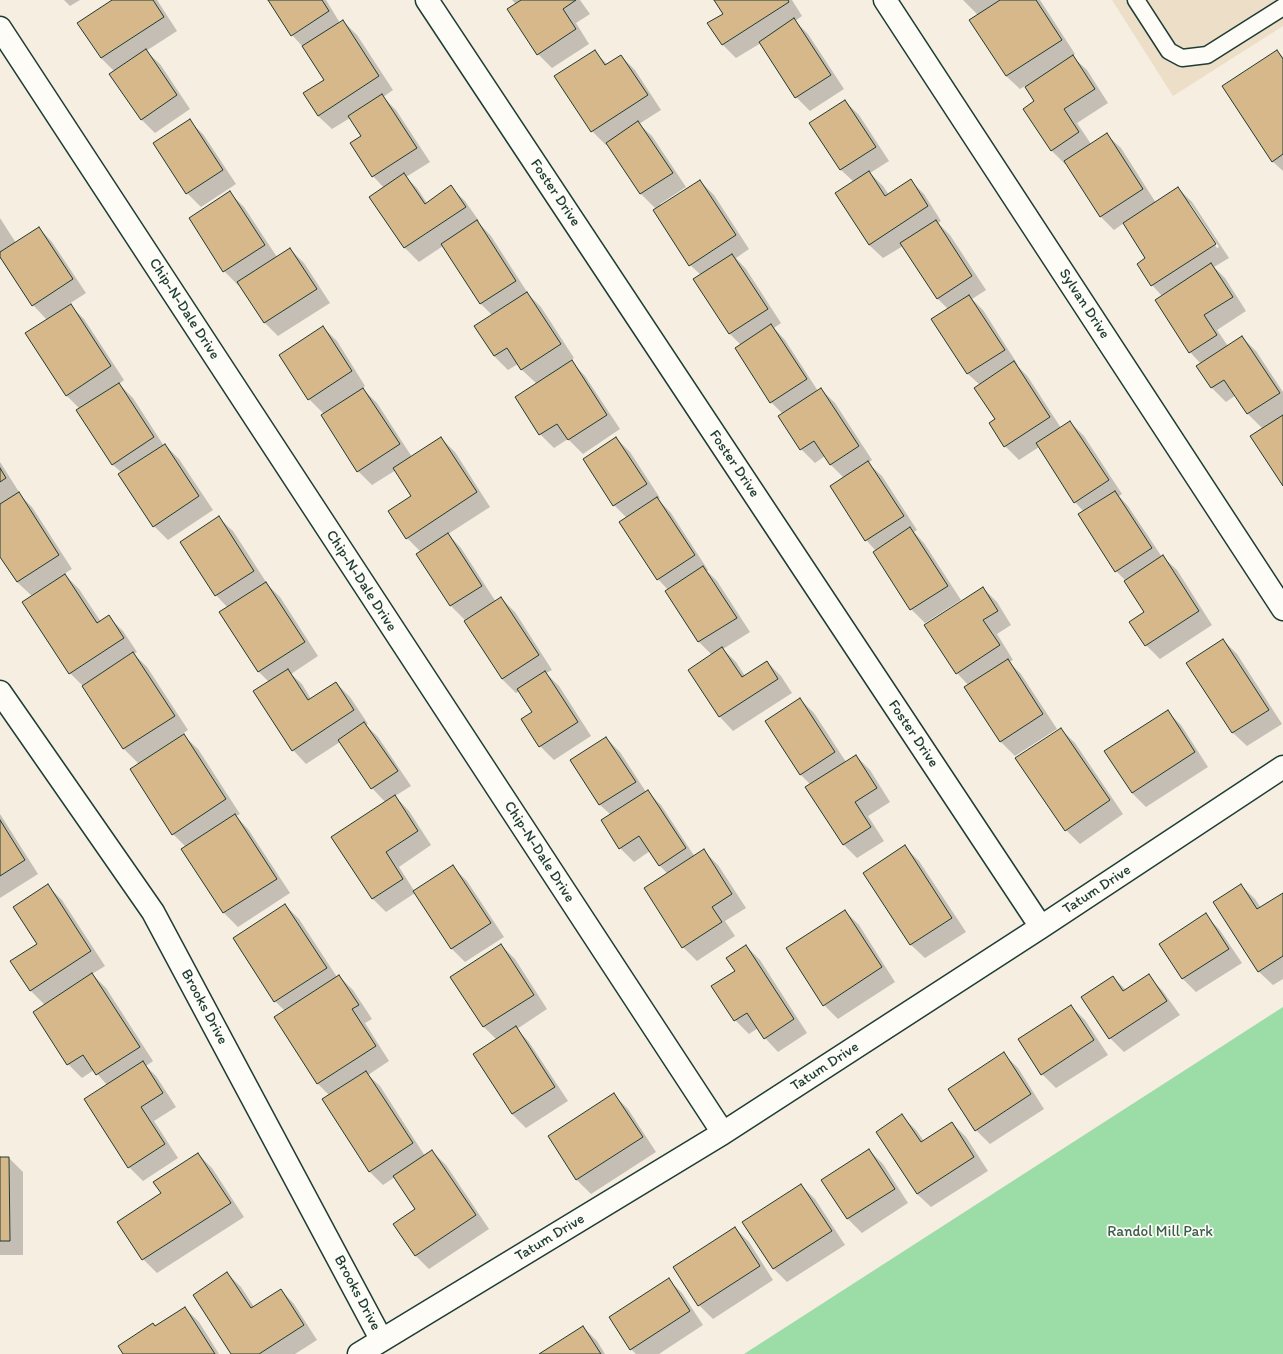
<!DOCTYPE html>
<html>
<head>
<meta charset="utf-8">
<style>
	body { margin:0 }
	canvas { display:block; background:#f5eee1 }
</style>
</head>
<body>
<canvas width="1283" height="1354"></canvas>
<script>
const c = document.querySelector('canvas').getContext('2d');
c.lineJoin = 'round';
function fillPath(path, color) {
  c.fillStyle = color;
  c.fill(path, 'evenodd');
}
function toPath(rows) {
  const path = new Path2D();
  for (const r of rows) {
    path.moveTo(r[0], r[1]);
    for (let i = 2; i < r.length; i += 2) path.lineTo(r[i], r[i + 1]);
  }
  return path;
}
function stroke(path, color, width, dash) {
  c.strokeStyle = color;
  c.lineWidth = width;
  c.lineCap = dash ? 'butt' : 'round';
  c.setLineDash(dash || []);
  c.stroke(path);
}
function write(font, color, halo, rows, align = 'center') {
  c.font = font + ' Itim,sans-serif';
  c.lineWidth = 3.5;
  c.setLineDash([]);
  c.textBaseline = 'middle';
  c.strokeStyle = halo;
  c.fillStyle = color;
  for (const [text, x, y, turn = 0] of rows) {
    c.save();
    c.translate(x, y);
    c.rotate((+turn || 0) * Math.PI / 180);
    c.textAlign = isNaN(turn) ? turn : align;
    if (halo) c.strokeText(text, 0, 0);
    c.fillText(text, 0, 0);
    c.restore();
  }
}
fillPath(toPath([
	[1112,0,1283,0,1283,26,1173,96]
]), '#ecdec7');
fillPath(toPath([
	[1283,1007,1283,1354,744,1354]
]), '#9cdca6');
fillPath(toPath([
	[64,0,80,0,70,6],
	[114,0,157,0,177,31,146,51,160,64,190,109,155,133,142,120,115,72,101,58],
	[269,0,326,0,340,23,343,21,357,35,393,90,383,97,396,110,430,162,406,177,417,188,427,203,451,187,465,201,479,221,478,222,491,236,529,295,541,307,574,358,570,360,585,376,620,429,583,454,568,439,554,448,540,434,516,398,537,384,521,369,518,364,508,370,494,356,476,327,493,316,481,304,443,246,419,262,405,248,371,197,384,188,373,176,362,136,350,118,332,129,318,116,325,80,303,47,292,35],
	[512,0,580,0,590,14,576,23,589,44,552,68,538,54,516,4],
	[716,0,792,0,802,16,795,21,808,34,844,89,810,111,796,97,761,43,736,58,722,44,724,14],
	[963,0,1040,0,1075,54,1072,56,1087,70,1108,103,1077,123,1091,144,1107,135,1121,148,1156,203,1178,188,1192,202,1229,258,1214,267,1225,278,1246,311,1217,330,1228,346,1242,337,1256,351,1283,392,1283,484,1263,429,1248,414,1236,395,1226,402,1212,388,1198,366,1201,364,1190,352,1156,300,1162,296,1152,285,1147,258,1124,223,1114,230,1100,216,1066,163,1065,164,1051,150,1036,102,1025,86,1020,89,1006,76,978,15],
	[1188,203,1190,203,1219,247,1217,248],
	[594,51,608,65,621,56,635,70,661,110,639,124,652,136,686,187,660,204,661,206,700,181,714,195,749,249,736,258,746,269,781,323,774,328,785,340,818,391,821,389,835,403,872,460,868,463,882,476,917,530,914,532,924,543,961,600,925,623,911,609,874,552,876,551,866,540,844,478,830,464,825,456,815,463,801,449,783,414,771,402,741,345,730,334,694,279,701,275,690,265,656,209,641,194,608,144,606,145,592,131],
	[1277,51,1283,57,1283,171,1272,161],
	[845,101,859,115,889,161,870,173,883,186,889,195,910,180,924,194,941,221,938,223,950,235,986,290,972,299,983,310,1018,365,1017,365,1028,377,1061,428,1070,422,1084,436,1122,494,1119,496,1128,506,1162,557,1163,557,1177,570,1212,625,1160,659,1146,645,1145,612,1126,581,1116,571,1084,512,1075,502,1039,447,1019,460,1005,446,996,420,980,385,968,374,933,320,948,309,938,299,903,246,883,258,869,245,854,182,841,170,811,123],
	[189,121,203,134,236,184,201,207,187,193],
	[230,193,244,207,277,257,290,249,304,263,330,303,278,336,265,323,240,284,238,285,224,271],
	[0,218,16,243,39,228,52,242,86,293,69,304,84,319,124,380,119,384,133,398,164,446,165,445,179,459,213,510,168,540,154,526,122,473,112,464,80,409,66,395,47,320,33,305,2,258,0,259],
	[323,327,337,341,365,386,362,388,377,403,412,457,441,438,455,452,490,507,448,534,461,548,496,602,501,598,515,612,552,670,546,673,559,686,591,736,554,760,540,746,522,719,533,712,520,691,516,693,502,679,465,622,466,621,451,606,417,554,421,552,407,538,412,496,396,470,372,485,358,471,324,414,309,399],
	[616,438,630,452,660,498,658,499,671,513,708,570,707,571,717,581,750,632,723,649,736,662,745,676,767,662,781,676,792,693,733,731,720,717,689,670,712,655,699,642,667,591,668,590,658,579,627,518,614,505],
	[0,462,19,492,18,493,32,507,72,569,64,574,79,589,101,622,109,617,123,631,137,652,134,654,147,667,188,730,182,734,198,749,240,814,236,816,248,829,290,893,238,927,224,913,183,849,186,847,173,834,139,764,124,749,84,687,70,673,32,596,17,582,0,555],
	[219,518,233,531,268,585,280,597,318,656,291,674,302,684,311,699,336,683,350,697,368,724,366,725,378,737,411,786,395,796,409,811,431,845,399,867,415,892,453,867,467,881,504,937,465,962,451,948,415,893,386,912,372,898,386,803,372,788,340,742,306,764,293,750,269,682,259,672,220,613,228,608,216,595],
	[983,588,997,602,1011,625,997,634,1013,660,1009,662,1021,674,1057,729,1015,756,1001,742,966,687,969,686,957,673],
	[1223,640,1237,654,1282,724,1247,746,1233,733,1188,663],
	[800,699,814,713,846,762,856,756,870,770,890,802,868,816,884,841,857,858,843,844,811,785,801,775],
	[1167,711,1181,725,1208,767,1146,807,1132,793,1106,751],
	[1061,729,1075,743,1123,814,1080,844,1066,830],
	[606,738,620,752,646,792,647,791,661,805,695,857,704,851,718,865,746,908,725,921,735,936,697,961,683,947,668,874,659,865,650,851,634,862,620,848,611,815,600,805,571,761],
	[0,814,38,874,0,898],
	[905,847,919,861,966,932,925,958,911,945,865,873],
	[1241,885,1255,899,1261,908,1283,894,1283,979,1273,985,1259,972,1214,902],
	[48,886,62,900,105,966,92,974,106,988,153,1061,146,1066,156,1076,176,1107,154,1121,178,1158,143,1181,129,1167,107,1085,94,1070,82,1078,68,1064,45,1005,31,991,12,962,39,944],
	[285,905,299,919,337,977,339,976,353,990,372,1019,365,1023,389,1061,368,1075,380,1086,425,1156,432,1151,446,1165,489,1229,429,1269,415,1255,416,1209,395,1177,383,1185,369,1171,330,1096,318,1084,275,1017,285,1011,275,1001,234,938],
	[845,911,859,925,895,982,838,1019,824,1005],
	[1205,915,1219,929,1242,963,1196,992,1183,979],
	[501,945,515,959,547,1009,517,1029,529,1042,568,1101,526,1128,512,1114,474,1055,497,1040,484,1027,452,977],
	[746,946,760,960,807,1033,778,1052,765,1038,758,1028,749,1034,735,1020,736,971],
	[1148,976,1162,990,1180,1015,1124,1052,1110,1038,1113,977,1126,990],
	[1071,1006,1085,1020,1108,1055,1056,1088,1042,1074],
	[1004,1054,1018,1068,1044,1109,990,1144,976,1130],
	[614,1095,628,1109,656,1152,591,1194,577,1180,549,1137],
	[902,1116,916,1130,924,1141,952,1123,966,1137,988,1171,931,1207,917,1194],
	[869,1150,883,1164,908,1203,862,1233,848,1219,823,1180],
	[198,1154,212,1168,244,1217,157,1273,143,1259,162,1193],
	[0,1158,9,1158,23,1172,23,1255,0,1255],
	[801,1185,815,1199,845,1245,787,1282,774,1269],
	[735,1228,749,1242,773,1280,713,1319,699,1305],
	[227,1273,241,1287,254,1307,281,1290,294,1304,317,1340,295,1354,232,1354],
	[668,1279,682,1293,703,1325,659,1354,636,1354,631,1349],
	[185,1308,199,1322,219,1354,124,1354,156,1327],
	[583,1327,597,1341,605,1354,541,1354]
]), '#0003');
const building = toPath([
	[112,0,153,0,164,17,101,58,77,23,112,0],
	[268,0,322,0,329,11,291,36,268,0],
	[521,0,576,0,563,9,576,29,537,55,507,9,521,0],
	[714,0,788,0,789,2,722,45,707,23,723,14,714,0],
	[1000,0,1036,0,1062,40,1006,76,969,20,1000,0],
	[794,18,831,75,795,98,759,42,794,18],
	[343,20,379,76,318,116,303,93,324,80,302,46,343,20],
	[146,49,177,95,141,120,109,74,146,49],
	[595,50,605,65,621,55,648,95,591,132,554,76,595,50],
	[1277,50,1283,59,1283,154,1272,162,1222,86,1277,50],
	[1073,55,1095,89,1064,109,1079,132,1051,151,1023,109,1034,101,1025,87,1073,55],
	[382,94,417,148,372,177,350,143,361,136,348,116,382,94],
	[845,100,876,147,840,170,809,123,845,100],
	[190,119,223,170,186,194,153,143,190,119],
	[638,121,673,173,640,194,606,143,638,121],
	[1107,133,1143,189,1100,217,1064,161,1107,133],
	[869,171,885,196,911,179,928,206,869,245,835,193,869,171],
	[404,173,425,204,451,185,466,207,404,248,369,197,404,173],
	[700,180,736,235,689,266,653,210,700,180],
	[1178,187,1216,244,1151,286,1137,264,1145,258,1123,223,1178,187],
	[230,191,265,245,223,272,189,218,230,191],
	[477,220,516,281,480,304,441,244,477,220],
	[936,220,972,276,937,299,900,243,936,220],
	[39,227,73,279,32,306,0,257,0,252,39,227],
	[290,248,317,289,264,323,237,282,290,248],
	[732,254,768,309,729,334,693,279,732,254],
	[1211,263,1233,297,1204,315,1217,335,1189,353,1155,300,1211,263],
	[527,292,561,344,521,370,507,348,494,356,474,326,527,292],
	[969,295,1005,350,967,374,931,319,969,295],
	[71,304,111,366,66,396,25,333,71,304],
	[771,324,807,379,770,403,735,348,771,324],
	[323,326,352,371,308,400,279,355,323,326],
	[1242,336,1280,393,1247,414,1224,380,1211,388,1196,366,1242,336],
	[572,360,607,415,568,440,557,424,539,435,515,397,572,360],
	[1014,361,1050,417,1004,447,989,423,995,419,974,388,1014,361],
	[119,383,154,437,112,465,76,410,119,383],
	[363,388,400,444,357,472,321,415,363,388],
	[821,388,859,446,830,465,814,441,800,450,778,416,821,388],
	[1283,415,1283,486,1250,436,1283,415],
	[1070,421,1109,480,1074,503,1036,443,1070,421],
	[441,437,477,492,406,539,388,511,411,496,393,468,441,437],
	[616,437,647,484,613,506,583,459,616,437],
	[165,444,199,496,153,527,118,474,165,444],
	[868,461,904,516,865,541,830,486,868,461],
	[0,468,6,478,0,482,0,468],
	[1115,491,1152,548,1115,572,1078,514,1115,491],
	[19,492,59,555,17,582,0,557,0,504,19,492],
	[657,497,695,555,657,580,619,522,657,497],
	[219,516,254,571,215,596,180,542,219,516],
	[910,527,948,586,910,610,873,552,910,527],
	[448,533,482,586,450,606,416,554,448,533],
	[1163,555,1199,611,1145,646,1129,622,1144,612,1124,581,1163,555],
	[703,566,737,618,698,642,665,591,703,566],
	[65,574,97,623,109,615,124,638,69,674,22,602,65,574],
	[266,582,305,642,258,672,219,612,266,582],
	[983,587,998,611,983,620,1000,645,956,674,924,625,983,587],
	[501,597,539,655,502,679,464,621,501,597],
	[1223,639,1269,710,1232,733,1186,663,1223,639],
	[722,647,742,677,767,661,778,679,719,717,688,670,722,647],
	[133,652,175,716,123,749,82,686,133,652],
	[1008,659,1043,714,1000,742,964,687,1008,659],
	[288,669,308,700,336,682,354,710,292,751,253,691,288,669],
	[545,671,578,722,539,747,521,719,532,712,517,689,545,671],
	[800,698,835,752,800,775,765,721,800,698],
	[1168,710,1195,752,1132,793,1104,751,1168,710],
	[364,722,398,771,371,789,338,740,364,722],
	[1061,728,1110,800,1065,831,1015,758,1061,728],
	[184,734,226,799,172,835,130,769,184,734],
	[606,737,636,782,599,805,570,760,606,737],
	[856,755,877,788,855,802,871,827,843,845,805,787,856,755],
	[648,790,686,848,659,866,639,836,619,849,601,820,648,790],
	[395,795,418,831,386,852,403,879,372,899,331,837,395,795],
	[235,814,277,879,223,913,181,849,235,814],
	[0,820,25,860,0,876,0,820],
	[905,845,952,918,910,945,863,873,905,845],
	[704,849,732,894,712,907,722,922,682,948,644,888,704,849],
	[453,865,491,923,451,949,413,891,453,865],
	[48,884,91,951,30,991,10,961,37,944,13,907,48,884],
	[1241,884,1257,909,1283,893,1283,956,1258,972,1213,902,1241,884],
	[285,904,327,968,274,1002,233,938,285,904],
	[845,910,882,967,823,1006,786,948,845,910],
	[1206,913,1229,949,1182,979,1159,944,1206,913],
	[501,944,534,995,483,1027,450,977,501,944],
	[746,945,794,1019,764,1039,747,1013,734,1021,711,986,735,971,726,958,746,945],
	[92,973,140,1047,96,1075,83,1055,67,1065,33,1012,92,973],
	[1149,974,1167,1001,1109,1039,1081,997,1113,976,1123,991,1149,974],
	[339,975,359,1005,352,1009,376,1046,317,1084,274,1017,339,975],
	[1071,1005,1094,1040,1041,1075,1018,1039,1071,1005],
	[516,1026,555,1087,512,1114,473,1054,516,1026],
	[1004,1052,1031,1094,975,1131,948,1089,1004,1052],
	[143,1061,163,1093,141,1107,165,1144,128,1168,84,1099,143,1061],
	[366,1071,413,1143,369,1172,322,1099,366,1071],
	[614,1093,643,1137,576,1180,548,1136,614,1093],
	[902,1114,921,1142,952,1122,974,1157,917,1194,876,1132,902,1114],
	[869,1149,895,1189,847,1219,821,1180,869,1149],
	[432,1150,476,1215,415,1256,393,1224,415,1209,393,1176,432,1150],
	[198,1153,231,1203,142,1260,117,1222,161,1193,153,1182,198,1153],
	[0,1157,9,1157,10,1241,0,1241,0,1157],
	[801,1184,832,1231,773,1269,742,1222,801,1184],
	[735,1227,760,1266,698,1306,673,1267,735,1227],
	[227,1272,251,1308,281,1289,304,1325,259,1354,231,1354,193,1295,227,1272],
	[669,1278,690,1311,630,1350,609,1317,669,1278],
	[185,1307,215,1354,123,1354,118,1346,153,1323,155,1326,185,1307],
	[583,1326,601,1354,539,1354,583,1326]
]);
fillPath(building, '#d6b88a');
stroke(building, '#1f3d34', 1);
const service = toPath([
	[1136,0,1169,51,1182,58,1207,55,1283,7]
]);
const minor = toPath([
	[427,0,1041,927],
	[885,0,1283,609],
	[0,28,723,1133],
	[0,692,153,912,381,1339],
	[359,1354,723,1133,1041,927,1283,767]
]);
stroke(service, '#1f3d34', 19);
stroke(minor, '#1f3d34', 25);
stroke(service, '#fdfcf7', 16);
stroke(minor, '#fdfcf7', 22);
write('15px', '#1f3d34', '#fdfcf7', [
	["Foster Drive",555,193,56],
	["Sylvan Drive",1084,304,57],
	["Chip-N-Dale Drive",184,309,57],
	["Foster Drive",734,464,56],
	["Chip-N-Dale Drive",361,581,57],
	["Foster Drive",913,734,56],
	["Chip-N-Dale Drive",539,852,57],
	["Tatum Drive",1097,890,-33],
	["Brooks Drive",204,1007,62],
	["Tatum Drive",825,1067,-33],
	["Tatum Drive",550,1238,-31],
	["Brooks Drive",357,1293,62]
]);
write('15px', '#385d4b', '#fdfcf7', [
	["Randol Mill Park",1160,1232]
]);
</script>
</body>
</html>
